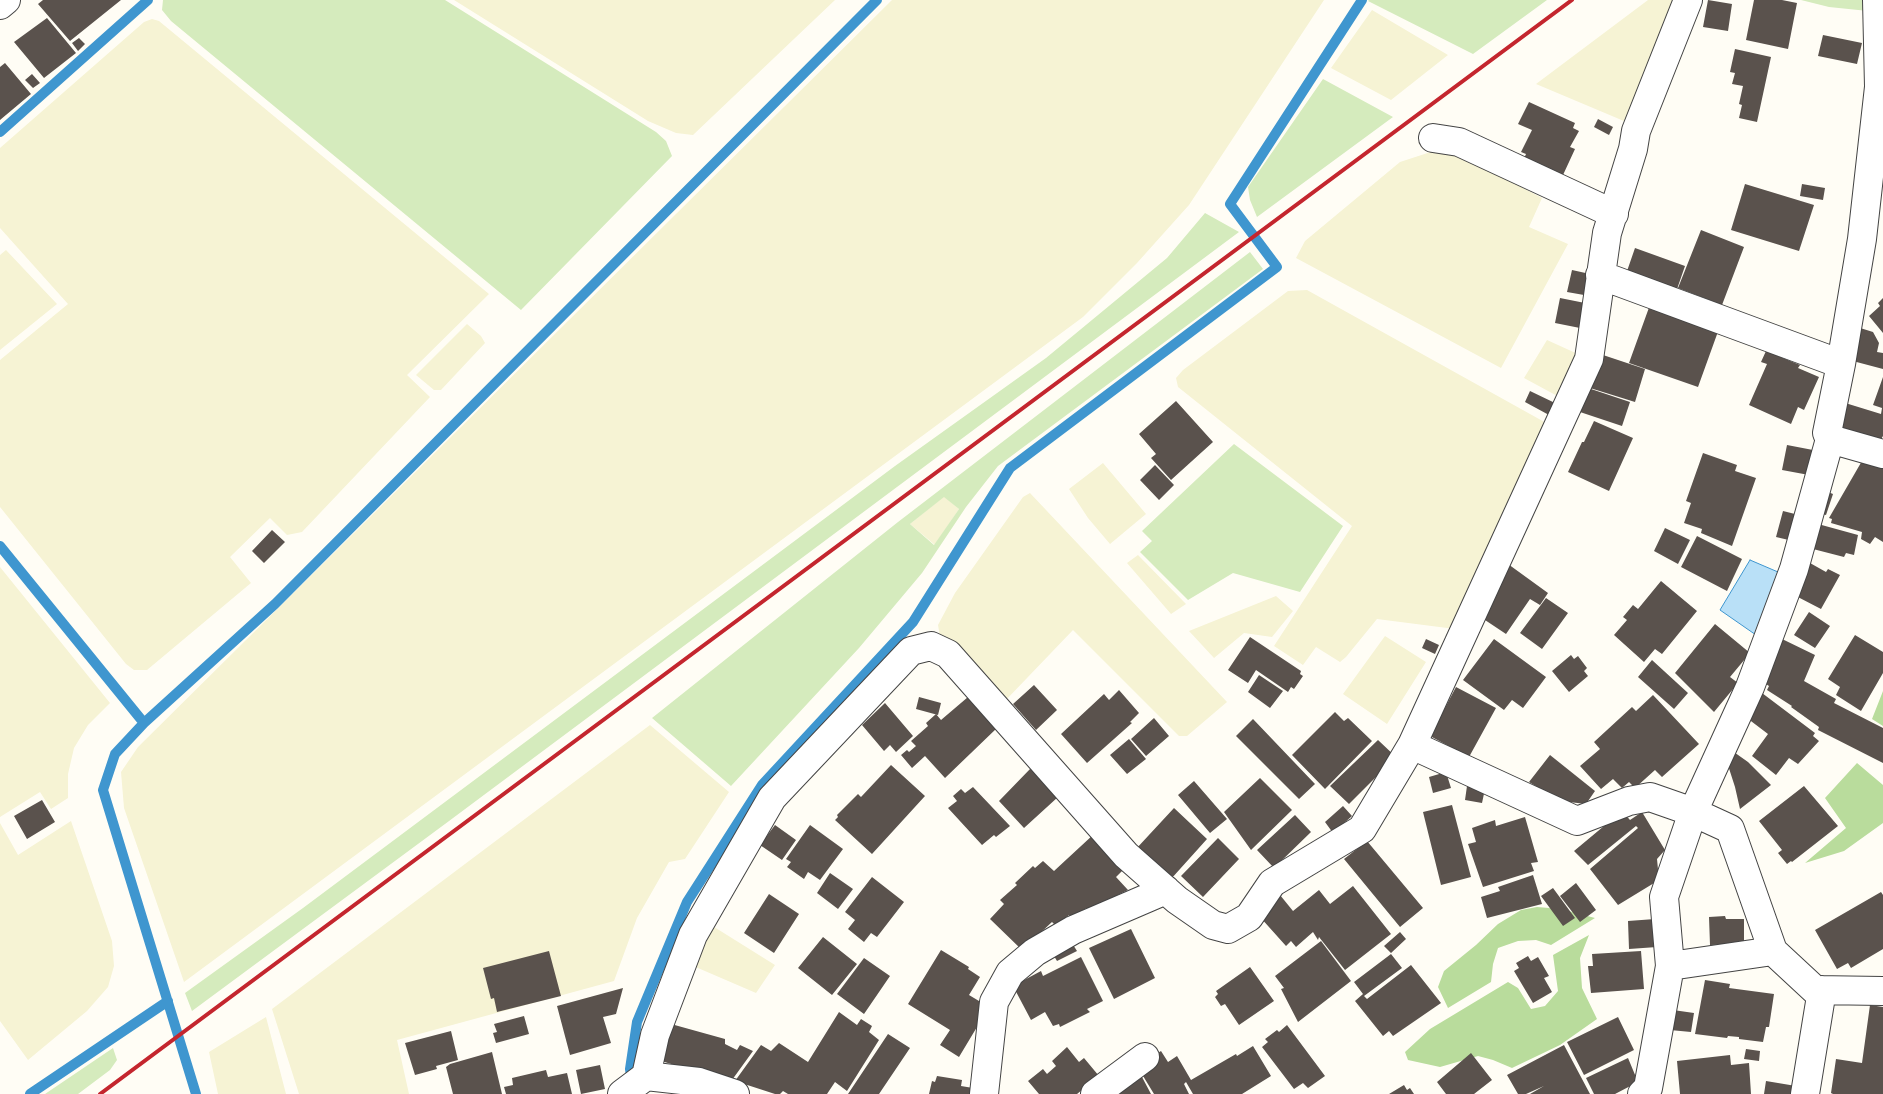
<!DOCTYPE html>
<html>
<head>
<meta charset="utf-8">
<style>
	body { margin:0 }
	canvas { display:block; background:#fffdf5 }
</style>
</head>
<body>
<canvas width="1883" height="1094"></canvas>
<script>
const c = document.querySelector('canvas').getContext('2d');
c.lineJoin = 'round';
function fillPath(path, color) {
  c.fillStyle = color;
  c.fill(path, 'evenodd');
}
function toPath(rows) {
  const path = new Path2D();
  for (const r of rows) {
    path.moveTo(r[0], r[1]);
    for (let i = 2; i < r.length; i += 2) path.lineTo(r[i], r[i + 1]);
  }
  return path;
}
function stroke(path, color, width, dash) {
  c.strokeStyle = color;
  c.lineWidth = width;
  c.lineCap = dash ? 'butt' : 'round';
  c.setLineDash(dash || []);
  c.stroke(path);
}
fillPath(toPath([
	[454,0,835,0,693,135,676,133,648,121],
	[892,0,1324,0,1189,205,1137,263,1083,317,184,982,124,808,121,772,138,747],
	[1648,0,1677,0,1631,124,1536,84],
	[1372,10,1448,55,1391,100,1331,68],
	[152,19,159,21,489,294,407,375,430,397,302,532,287,535,270,518,230,557,251,583,147,670,134,670,126,664,0,507,0,360,68,304,0,228,0,148,144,22],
	[1446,147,1542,198,1529,227,1568,244,1501,368,1296,258,1305,241,1400,162],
	[6,250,57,304,0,350,0,255],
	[1307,290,1548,424,1455,629,1377,619,1346,657,1340,662,1316,647,1303,665,1274,646,1352,526,1178,387,1176,378,1183,370,1288,291],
	[467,324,481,336,485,343,441,390,434,390,416,375],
	[1547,340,1580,355,1561,398,1524,378],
	[1103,463,1146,514,1110,544,1088,518,1069,489],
	[1030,493,1227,702,1187,736,1179,736,1073,630,1004,702,940,637,938,625,955,593,1023,497],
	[944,496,959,509,935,545,910,524],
	[1138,555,1186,604,1171,614,1127,563],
	[0,567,110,703,88,725,74,748,68,774,68,798,51,809,40,792,0,817],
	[1276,596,1293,611,1272,637,1244,633,1214,658,1189,631],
	[1385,636,1426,662,1387,724,1343,694],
	[650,725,729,792,685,859,669,862,637,918,614,981,397,1040,409,1094,299,1094,272,1009],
	[71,821,112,941,114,966,108,987,87,1011,28,1060,0,1021,0,823,18,855],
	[711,925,775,965,756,993,691,965],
	[266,1017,286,1094,218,1094,209,1052]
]), '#f6f3d4');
fillPath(toPath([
	[163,0,445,0,656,132,666,141,672,156,521,310,171,21,162,10],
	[1369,0,1547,0,1473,54,1368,1],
	[1801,0,1868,0,1868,11,1829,7],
	[1323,79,1393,117,1257,217,1250,200,1248,187],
	[1205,213,1239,232,445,824,192,1011,185,993,303,908,895,466,1046,358,1167,258],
	[1250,252,1263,269,998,466,966,507,922,573,859,648,731,786,652,718,898,522],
	[944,497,959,509,934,545,910,524],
	[1234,444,1343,526,1300,592,1233,573,1188,600,1140,552,1152,541,1142,531],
	[113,1048,117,1060,110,1070,78,1094,45,1094]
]), '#d5ebbd');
fillPath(toPath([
	[1883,691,1883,726,1872,719],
	[1857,763,1883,785,1883,823,1844,851,1805,863,1846,828,1825,798],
	[1537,907,1561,909,1595,918,1551,945,1536,940,1518,941,1498,948,1493,964,1491,982,1448,1008,1438,987,1444,971,1476,945,1498,924,1521,910],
	[1589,935,1580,958,1582,988,1597,1019,1560,1045,1512,1068,1493,1060,1478,1056,1440,1067,1408,1060,1405,1052,1430,1029,1508,982,1518,988,1531,1009,1545,1006,1558,991,1553,955]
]), '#b9dc9c');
const water = toPath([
	[1750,560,1778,572,1756,635,1720,610,1750,560]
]);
fillPath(water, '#b9e0f7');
stroke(water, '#3f96cf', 1);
stroke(toPath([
	[0,132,148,0],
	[0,546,144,723],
	[632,1083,630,1069,637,1022,687,902,762,785,913,622,1010,468,1277,267,1230,204,1362,0],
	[30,1094,168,1001],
	[196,1094,103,790,115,754,144,723,275,604,877,0]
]), '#3f96cf', 10);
fillPath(toPath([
	[43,0,121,0,70,41,38,4],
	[1708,0,1732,4,1728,31,1703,27],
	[1754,0,1782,0,1797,3,1788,49,1746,40],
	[47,18,76,53,44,78,14,42],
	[1823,35,1862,43,1857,64,1818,56],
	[79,38,85,44,78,51,72,43],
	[1735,49,1771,57,1757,122,1739,118,1742,105,1739,104,1743,86,1732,84,1735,73,1730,72],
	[5,63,31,94,0,120,0,67],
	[32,74,40,83,33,88,25,80],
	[1529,102,1575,123,1573,128,1579,131,1570,147,1575,149,1563,175,1560,173,1557,179,1522,163,1526,154,1521,152,1532,130,1518,124],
	[1598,119,1613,127,1609,135,1594,127],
	[1745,184,1814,205,1799,251,1731,230],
	[1802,184,1825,188,1823,200,1800,196],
	[1701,230,1744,247,1722,305,1678,288],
	[1635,248,1685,266,1676,292,1626,274],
	[1572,270,1590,274,1584,295,1567,292],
	[1560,298,1585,303,1580,328,1555,323],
	[1883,298,1883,333,1869,316,1880,306,1878,303],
	[1651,302,1720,326,1698,387,1629,363],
	[1857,327,1873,332,1879,343,1877,352,1883,353,1883,369,1849,360],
	[1766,351,1800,365,1798,368,1819,377,1804,410,1798,407,1791,424,1749,405,1767,364,1761,362],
	[1600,354,1645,369,1635,402,1590,388],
	[1883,377,1883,436,1880,441,1835,426,1842,402,1881,414,1882,408,1873,405],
	[1588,388,1630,402,1622,426,1580,412],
	[1530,391,1555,403,1549,415,1525,402],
	[1176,401,1213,442,1171,480,1151,458,1156,454,1139,434],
	[1594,421,1633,438,1609,491,1568,472,1582,442,1584,442],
	[1787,445,1813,450,1809,475,1782,470],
	[1703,453,1737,465,1735,471,1756,478,1732,546,1701,533,1702,529,1684,523,1691,503,1686,501],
	[1866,454,1883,465,1883,542,1875,537,1870,544,1861,539,1862,532,1831,523,1832,519,1829,518],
	[1155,465,1174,485,1159,500,1140,480],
	[1823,490,1833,494,1826,515,1818,513],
	[1783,511,1799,515,1793,541,1776,537],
	[1818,524,1858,535,1854,555,1846,553,1844,557,1813,549],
	[1665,528,1690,540,1678,564,1654,551],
	[272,530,285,542,264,563,252,551],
	[1697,536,1742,559,1727,591,1681,567],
	[1810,563,1826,572,1828,569,1840,575,1821,609,1794,595],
	[1508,564,1548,593,1540,605,1530,599,1506,634,1479,616],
	[1661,581,1697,611,1662,654,1655,649,1644,662,1614,635,1627,620,1623,617,1633,605,1638,609],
	[1546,598,1568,613,1542,649,1520,633],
	[1809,612,1830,626,1815,648,1794,635],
	[1715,624,1750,653,1730,677,1738,683,1714,712,1675,673],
	[1855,635,1883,652,1883,673,1861,711,1836,695,1840,687,1828,679],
	[1250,637,1301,671,1300,674,1303,676,1294,689,1291,687,1288,692,1256,670,1248,683,1228,670],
	[1780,638,1815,655,1804,681,1836,699,1834,703,1883,728,1883,763,1818,730,1819,727,1791,707,1792,706,1767,690,1769,686,1760,680],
	[1426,639,1439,645,1435,654,1422,648],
	[1494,639,1546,677,1523,708,1512,700,1504,710,1463,680],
	[1571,655,1574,659,1578,656,1587,668,1584,671,1588,676,1569,692,1552,671],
	[1652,660,1688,693,1674,709,1638,677],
	[1259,675,1283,691,1270,708,1248,692],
	[1034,685,1057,710,1036,730,1013,704],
	[1456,687,1496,708,1469,757,1430,736],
	[1119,690,1139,713,1130,722,1132,723,1087,763,1061,734,1104,694,1109,700],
	[1762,693,1815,733,1813,736,1819,741,1798,764,1789,758,1776,775,1752,756,1768,734,1743,715],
	[1653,695,1699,744,1662,777,1655,770,1635,788,1629,782,1622,788,1613,779,1601,789,1580,766,1600,749,1594,742,1632,707,1636,711],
	[919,697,941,703,938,715,916,709],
	[968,697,997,728,945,778,925,756,912,768,901,755,907,750,909,752,916,746,911,741,928,726,926,723,936,714,941,720],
	[885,703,913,736,896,752,890,745,884,751,862,725],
	[1335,712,1344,721,1348,718,1372,741,1325,789,1292,755],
	[1154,718,1169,736,1146,756,1131,739],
	[1253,719,1315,784,1299,799,1236,736],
	[1129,739,1146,759,1127,774,1110,755],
	[1378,740,1396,757,1349,804,1330,786],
	[1731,750,1748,762,1771,785,1740,809,1735,787,1725,756],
	[1550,755,1595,791,1586,804,1569,802,1567,805,1529,782],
	[891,765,925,796,872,854,835,820,838,817,837,815,858,794,861,797],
	[1031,768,1058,797,1024,828,999,801],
	[1446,772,1451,788,1433,793,1429,777],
	[1260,778,1292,810,1251,850,1224,812],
	[1194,781,1227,819,1210,833,1178,795],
	[1467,786,1485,789,1482,803,1465,800],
	[1804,786,1838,826,1792,862,1791,861,1787,864,1778,853,1782,850,1759,821],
	[973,787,1010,826,996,837,994,835,982,845,948,808,957,801,953,796,961,789,965,793],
	[42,800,55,822,27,839,14,816],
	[1452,805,1471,877,1441,885,1423,812],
	[1343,806,1352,816,1333,833,1325,822],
	[1174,808,1207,839,1171,879,1136,849],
	[1622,811,1630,820,1642,812,1665,850,1657,859,1659,880,1618,905,1590,869,1638,828,1636,826,1588,865,1574,851],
	[1295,815,1311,832,1274,868,1257,850],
	[1525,817,1538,862,1531,863,1534,871,1483,887,1468,844,1476,842,1472,828,1495,820,1496,826],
	[775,825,796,840,782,860,760,845],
	[810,825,843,849,820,880,808,872,804,879,787,867,791,862,786,859],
	[1094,834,1125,868,1116,877,1128,890,1087,910,1087,908,1070,917,1069,915,1056,926,1052,922,1022,950,990,919,1004,904,1000,900,1017,885,1015,883,1033,866,1035,868,1043,861,1054,871],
	[1218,838,1239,859,1203,897,1181,876],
	[1367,841,1423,908,1400,927,1344,859],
	[830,873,853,889,838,909,817,893],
	[1533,875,1542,904,1487,918,1481,897,1500,891,1498,887],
	[872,877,904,902,877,937,871,933,864,942,848,929,855,920,845,912],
	[1576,883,1596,910,1580,922,1560,896],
	[1353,886,1391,934,1345,970,1319,937,1318,940,1313,932,1296,947,1291,941,1286,946,1260,917,1280,895,1293,911,1319,890,1330,904],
	[1553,888,1575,918,1563,926,1541,896],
	[1881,892,1883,895,1883,949,1851,968,1848,963,1837,969,1815,930],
	[769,894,799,914,774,953,744,933],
	[1725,916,1726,919,1744,919,1744,944,1710,945,1709,917],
	[1655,919,1657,947,1629,949,1628,921],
	[1131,929,1155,978,1114,999,1089,948],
	[1400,932,1406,939,1391,953,1384,946],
	[823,937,857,964,832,995,798,968],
	[1070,940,1077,951,1057,961,1051,951],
	[1321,941,1351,981,1298,1022,1281,989,1284,988,1275,976],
	[941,950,969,967,968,969,980,977,969,995,989,1007,959,1057,940,1045,950,1030,908,1004],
	[549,951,561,996,497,1012,494,998,491,999,483,968],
	[1641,951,1644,989,1591,993,1588,966,1593,966,1592,954],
	[1391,954,1402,968,1364,996,1367,999,1411,965,1441,1003,1393,1036,1389,1031,1383,1036,1355,1001,1363,994,1354,982],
	[1528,956,1531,961,1538,957,1549,976,1544,978,1552,992,1533,1003,1514,971,1519,968,1516,963],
	[1081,957,1103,1001,1087,1009,1090,1012,1060,1027,1059,1024,1053,1026,1045,1012,1031,1020,1013,986,1041,971,1043,976],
	[864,958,890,976,864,1014,837,994],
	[1250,967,1274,1001,1239,1025,1225,1004,1221,1006,1215,997,1218,994,1216,991],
	[1705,980,1730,984,1729,988,1774,994,1769,1027,1766,1027,1763,1042,1739,1039,1739,1037,1728,1036,1727,1038,1695,1034],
	[623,988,616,1014,603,1017,611,1043,570,1055,557,1006],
	[1870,1005,1883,1007,1883,1094,1833,1094,1831,1093,1836,1059,1862,1063],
	[1673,1010,1694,1013,1691,1032,1670,1030],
	[839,1012,857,1025,861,1019,872,1026,869,1032,879,1040,847,1091,835,1082,827,1094,788,1094,783,1091,780,1094,775,1094,735,1081,761,1045,771,1051,779,1043,808,1062],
	[524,1016,529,1034,496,1043,493,1033,497,1032,494,1024],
	[1618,1017,1634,1050,1584,1075,1567,1042],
	[671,1024,725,1039,725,1044,737,1050,740,1045,753,1051,732,1080,723,1079,661,1061],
	[1287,1025,1325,1076,1308,1088,1303,1083,1294,1089,1262,1047,1268,1042,1265,1039,1277,1030,1279,1032],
	[451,1031,458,1060,436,1066,437,1069,415,1075,405,1043],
	[888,1034,910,1048,879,1094,848,1094],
	[1564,1045,1590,1094,1530,1094,1544,1086,1526,1094,1518,1094,1507,1075],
	[1253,1046,1271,1076,1242,1094,1193,1094,1186,1082,1184,1084,1189,1094,1154,1094,1137,1066,1161,1051,1168,1062,1177,1056,1191,1080,1236,1054,1237,1056],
	[1067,1047,1079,1062,1084,1058,1099,1076,1077,1094,1039,1094,1028,1081,1043,1069,1047,1074,1056,1066,1052,1061],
	[1746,1049,1760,1051,1759,1061,1744,1059],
	[492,1052,502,1094,453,1094,446,1067,450,1064],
	[1471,1053,1492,1080,1474,1094,1446,1094,1437,1082],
	[1730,1055,1731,1065,1749,1063,1751,1094,1680,1094,1677,1061],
	[1628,1058,1638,1082,1615,1094,1594,1094,1586,1078],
	[600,1065,605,1089,581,1094,576,1070],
	[546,1070,548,1077,567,1073,572,1094,506,1094,504,1087,513,1085,512,1078],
	[937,1076,962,1080,961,1086,973,1088,974,1094,929,1094,932,1081,935,1082],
	[1142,1077,1151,1094,1106,1094],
	[1766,1081,1796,1086,1795,1094,1764,1094],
	[1404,1085,1407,1090,1410,1088,1414,1094,1389,1094]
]), '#5a524d');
const minor = toPath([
	[0,5,6,0],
	[1433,138,1459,142,1614,214],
	[1600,275,1841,364],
	[1830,439,1883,454],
	[1412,745,1577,821,1629,801,1650,797,1693,812,1730,829,1773,951,1815,990,1883,991],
	[1670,966,1773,951],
	[646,1076,699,1082,735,1094],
	[622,1094,646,1076,655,1035,693,935,772,798,911,651,931,646,948,654,1126,855,1177,900,1213,925,1228,929,1249,917,1272,883,1362,829,1412,745,1589,359,1607,233,1633,149,1636,131,1688,0],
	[984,1094,994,1002,1010,973,1035,952,1073,930,1166,890],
	[1095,1094,1145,1057],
	[1642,1094,1648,1088,1670,966,1664,897,1693,812,1750,687,1794,569,1830,439,1827,433,1841,364,1862,239,1879,87,1877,0],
	[1805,1094,1822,990]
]);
stroke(minor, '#444', 30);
stroke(minor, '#fff', 28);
stroke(toPath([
	[100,1094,1572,0]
]), '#c4262e', 4);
</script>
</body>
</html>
